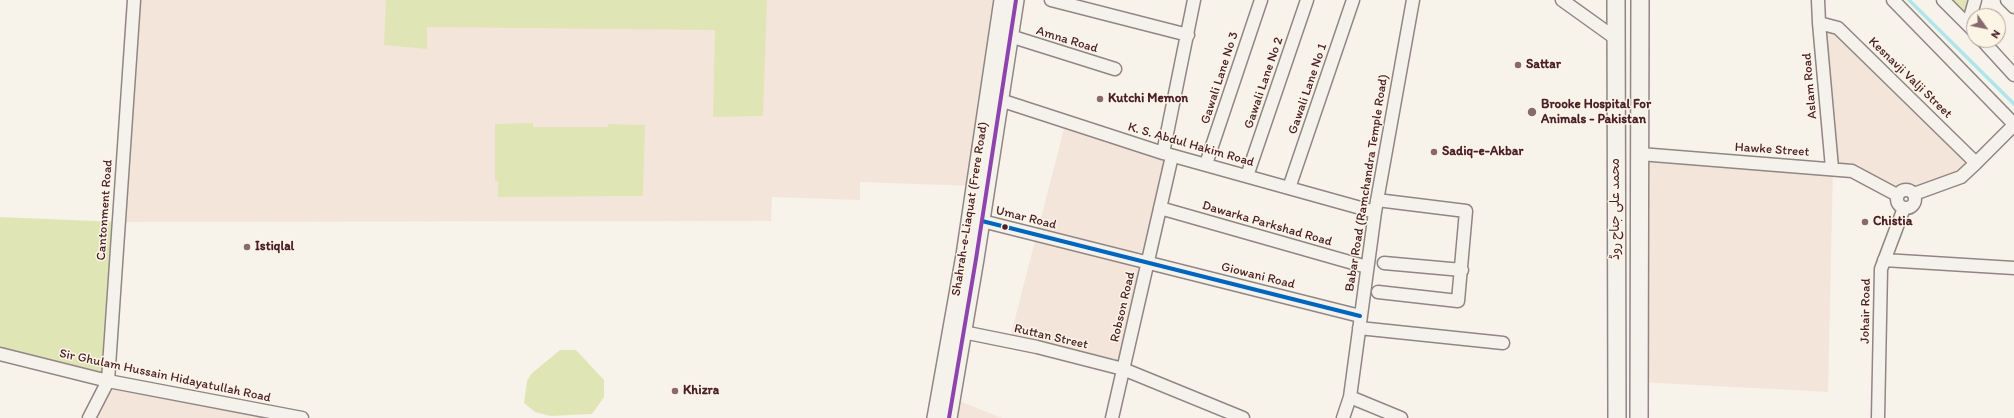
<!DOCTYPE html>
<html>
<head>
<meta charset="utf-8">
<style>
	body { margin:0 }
	#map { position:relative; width:2014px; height:418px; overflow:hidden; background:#f7f3ea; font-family:Itim,sans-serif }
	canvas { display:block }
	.north { position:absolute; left:1966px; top:8px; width:40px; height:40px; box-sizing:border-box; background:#fcf5e5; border:1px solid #b59f9b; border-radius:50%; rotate:123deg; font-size:11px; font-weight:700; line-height:16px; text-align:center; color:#4a1f2b }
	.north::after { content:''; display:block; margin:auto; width:14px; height:18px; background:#87696e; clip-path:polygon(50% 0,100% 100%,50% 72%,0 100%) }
</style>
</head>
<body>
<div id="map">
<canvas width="2014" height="418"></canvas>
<div class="north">N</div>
</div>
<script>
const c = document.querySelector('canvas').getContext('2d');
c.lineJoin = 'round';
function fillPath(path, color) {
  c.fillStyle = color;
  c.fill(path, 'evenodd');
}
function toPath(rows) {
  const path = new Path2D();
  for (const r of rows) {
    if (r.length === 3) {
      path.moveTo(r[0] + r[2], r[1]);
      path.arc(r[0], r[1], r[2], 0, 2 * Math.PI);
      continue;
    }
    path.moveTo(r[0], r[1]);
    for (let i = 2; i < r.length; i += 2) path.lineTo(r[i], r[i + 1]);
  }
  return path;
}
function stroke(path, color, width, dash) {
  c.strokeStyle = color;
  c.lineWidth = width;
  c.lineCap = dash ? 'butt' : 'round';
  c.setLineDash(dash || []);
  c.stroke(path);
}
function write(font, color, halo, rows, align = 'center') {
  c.font = font + ' Itim,"Playpen Sans Arabic",sans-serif';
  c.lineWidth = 3;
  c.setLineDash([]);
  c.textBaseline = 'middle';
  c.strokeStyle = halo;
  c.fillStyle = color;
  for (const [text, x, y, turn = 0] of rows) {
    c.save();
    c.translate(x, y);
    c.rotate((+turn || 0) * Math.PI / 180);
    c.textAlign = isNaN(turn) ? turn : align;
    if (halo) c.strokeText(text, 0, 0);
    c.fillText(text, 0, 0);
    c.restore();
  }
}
fillPath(toPath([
	[134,0,1001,0,974,186,860,182,860,200,772,197,771,221,118,222],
	[1819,23,1836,27,1976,163,1961,177,1910,190,1904,190,1899,192,1833,168,1828,392,1639,382,1640,154,1832,168],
	[1066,121,1172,156,1123,369,1009,342],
	[108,381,302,418,89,418],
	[952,398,1002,418,949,418]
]), '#f4e5da');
fillPath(toPath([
	[386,0,767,0,763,116,713,117,715,30,427,27,427,49,384,45],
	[1943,0,1976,0,1968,25],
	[533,123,533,127,608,127,608,124,645,125,643,196,498,197,498,181,495,181,495,124],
	[0,217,118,222,108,381,0,354],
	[560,350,576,350,604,380,604,397,592,414,551,416,535,412,524,403,527,381,531,374]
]), '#e0e5b6');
stroke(toPath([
	[1909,0,2014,104]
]), '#afe6eb', 3.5);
const minor = toPath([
	[1051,0,1188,35],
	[1562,0,1615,38],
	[1818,0,1819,23,1832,168],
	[1893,0,2014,124],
	[1943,0,1974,31],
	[2007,0,2014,7],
	[1819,23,1838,28,1976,163],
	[1968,25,1975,0],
	[1010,36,1115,69],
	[1982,40,2014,75],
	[1000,100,1163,153,1375,212],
	[1163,153,1194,0],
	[1640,154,1852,171,1897,195],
	[1206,164,1261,0],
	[1247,176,1307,0],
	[1289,188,1353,0],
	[1906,199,9],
	[1914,194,1961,177,1976,163,2014,125],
	[1377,200,1466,211,1458,301,1378,292],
	[1160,208,1367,267],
	[982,221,1360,316],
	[1884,260,2014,268],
	[1384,263,1462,270],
	[1359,328,1503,343],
	[963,332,1037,347,1123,369,1243,418],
	[0,354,108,381,302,418],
	[1350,397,1401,418],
	[89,418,108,381,134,0],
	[1112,418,1172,156],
	[1343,418,1350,397,1375,212,1413,0],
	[1878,418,1881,269,1904,208]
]);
const major = toPath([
	[935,418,964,255,1002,0],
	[949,418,976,259,1016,0]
]);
const highway = toPath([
	[1616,0,1617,418],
	[1639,418,1640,0]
]);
stroke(minor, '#908684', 15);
stroke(major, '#908684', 18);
stroke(highway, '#908684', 20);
stroke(minor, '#f5f2ec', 12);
stroke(major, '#f5f2ec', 15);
stroke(highway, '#f5f2ec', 17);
stroke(toPath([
	[982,221,1360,316]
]), '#0065bd', 4);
stroke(toPath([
	[949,418,976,259,1016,0]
]), '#8e44ad', 4);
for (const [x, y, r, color] of [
	[1518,65,4,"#87696e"],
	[1100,99,4,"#87696e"],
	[1532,112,5,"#87696e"],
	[1434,152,4,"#87696e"],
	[1865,222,4,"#87696e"],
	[1005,227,3.5,"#4a1f2b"],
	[247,247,4,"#87696e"],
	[675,391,4,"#87696e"]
]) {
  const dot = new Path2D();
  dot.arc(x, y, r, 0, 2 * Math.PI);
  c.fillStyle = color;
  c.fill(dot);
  stroke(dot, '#fcf5e5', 1.5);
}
write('13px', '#4a1f2b', '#fcf5e5', [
	["Amna Road",1067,40,17],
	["Gawali Lane No 3",1220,78,-72],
	["Kesnavji Valji Street",1910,78,44],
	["Gawali Lane No 2",1264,83,-71],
	["Aslam Road",1810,86,-95],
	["Gawali Lane No 1",1308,89,-71],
	["K. S. Abdul Hakim Road",1191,145,16],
	["Hawke Street",1772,150,4],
	["Babar Road (Ramchandra Temple Road)",1367,183,-81],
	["Shahrah-e-Liaquat (Frere Road)",970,209,-81],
	["محمد علی جناح روڈ",1616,209,-90],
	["Cantonment Road",105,210,-86],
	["Umar Road",1026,218,14],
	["Dawarka Parkshad Road",1267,224,16],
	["Giowani Road",1258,276,14],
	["Robson Road",1123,307,-77],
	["Johair Road",1866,311,-89],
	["Ruttan Street",1051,337,13],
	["Sir Ghulam Hussain Hidayatullah Road",165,376,12]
]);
write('bold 13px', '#4a1f2b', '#fcf5e5', [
	["Sattar",1526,65],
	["Kutchi Memon",1108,99],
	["Brooke Hospital For",1541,105],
	["Animals - Pakistan",1541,120],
	["Sadiq-e-Akbar",1442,152],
	["Chistia",1873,222],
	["Istiqlal",255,247],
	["Khizra",683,391]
], 'left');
</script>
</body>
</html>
